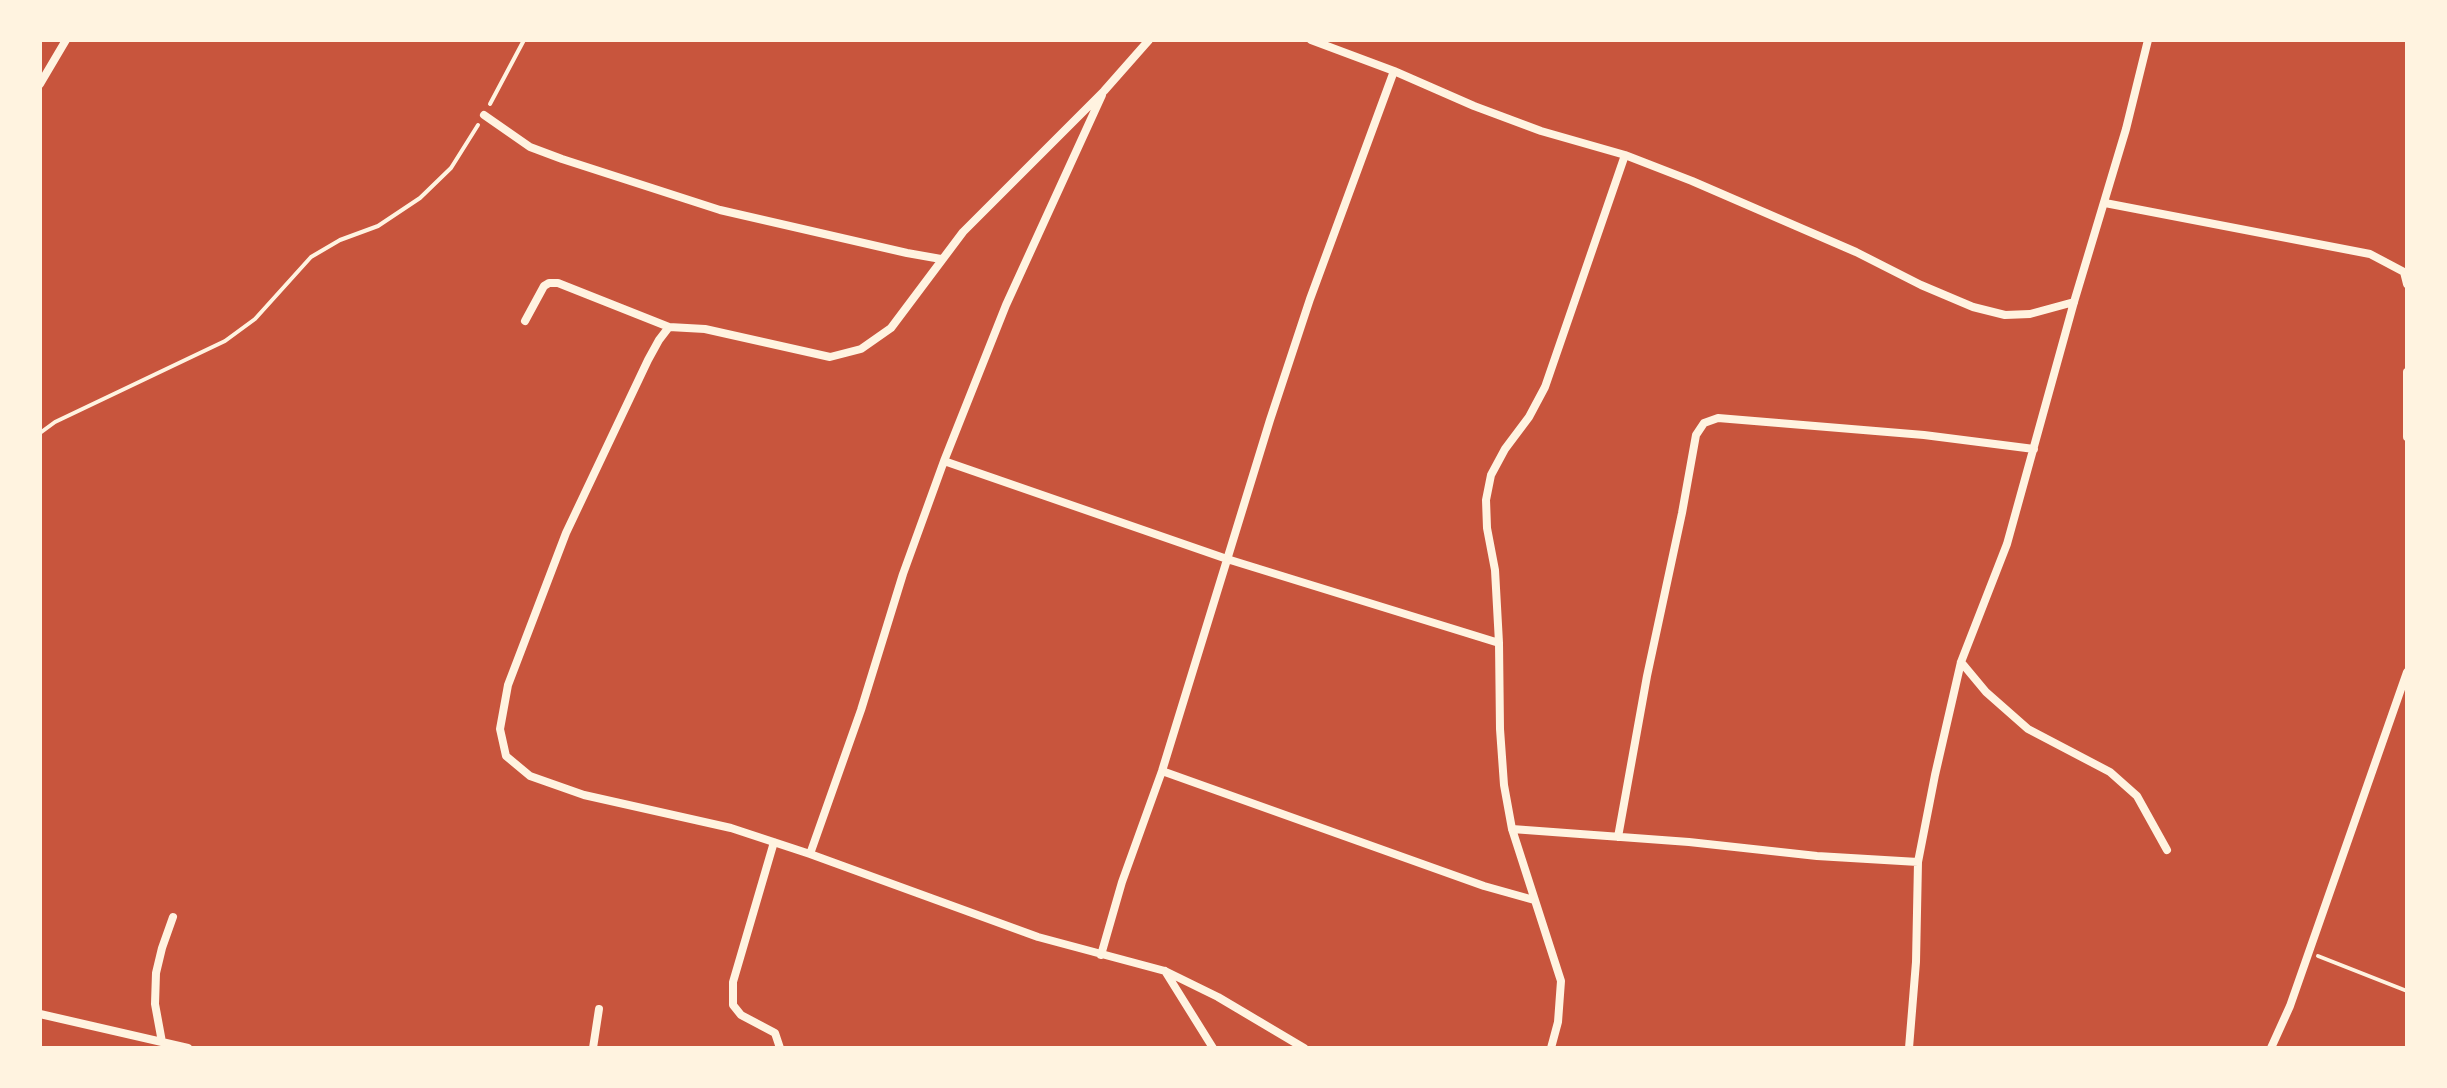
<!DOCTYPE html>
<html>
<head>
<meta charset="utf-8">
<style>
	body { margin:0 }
	#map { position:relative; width:2447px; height:1088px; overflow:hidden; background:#c8553d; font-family:Mulish,sans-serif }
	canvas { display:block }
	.frame { position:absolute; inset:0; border:42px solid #fff3e0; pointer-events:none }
</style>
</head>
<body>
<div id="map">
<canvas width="2447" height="1088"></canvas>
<div class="frame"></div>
</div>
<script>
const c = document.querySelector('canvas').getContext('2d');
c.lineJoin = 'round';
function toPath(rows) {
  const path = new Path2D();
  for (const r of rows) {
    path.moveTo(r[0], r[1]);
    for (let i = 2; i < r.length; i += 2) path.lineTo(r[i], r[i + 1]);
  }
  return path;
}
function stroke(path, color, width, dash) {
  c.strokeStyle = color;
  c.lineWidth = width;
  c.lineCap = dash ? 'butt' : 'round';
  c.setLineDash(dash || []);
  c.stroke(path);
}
stroke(toPath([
	[490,104,524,40],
	[40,433,55,422,225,341,255,319,311,257,340,240,378,226,420,198,451,168,478,125],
	[2318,956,2407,991]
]), '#fff3e0', 4);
stroke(toPath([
	[1149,40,1104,91,963,232,891,328,861,349,830,357,705,329,669,327,659,340,648,360,566,533,508,685,500,729,506,756,530,776,584,795,731,828,810,854,1038,937,1165,971,1218,997,1304,1048],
	[1311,40,1394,71,1474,106,1541,131,1625,155,1692,181,1856,252,1921,285,1973,307,2005,315,2030,314,2074,302],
	[40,84,66,40],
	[484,115,530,147,562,159,720,210,907,253,941,259],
	[2105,203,2370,254,2404,272,2407,284],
	[525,321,544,286,549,283,558,283,669,327],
	[2407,372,2407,437],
	[944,461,1227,559,1499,643],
	[1961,662,1986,692,2028,729,2110,772,2137,796,2167,850],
	[1162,771,1484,886,1534,900],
	[1512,829,1689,842,1817,856,1918,862],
	[1618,837,1647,676,1682,513,1696,435,1704,423,1718,418,1924,435,2034,449],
	[774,842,733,982,733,1005,741,1015,775,1033,780,1048],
	[810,854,861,710,903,574,944,461,1006,305,1102,95],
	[1101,955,1122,882,1162,771,1270,420,1310,299,1394,71],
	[1165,971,1213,1048],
	[40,1014,188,1048],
	[162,1042,155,1004,156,973,162,948,173,917],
	[593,1048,599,1009],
	[1551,1048,1558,1022,1561,981,1512,829,1504,785,1500,729,1499,643,1495,570,1487,528,1486,500,1491,475,1505,449,1529,417,1545,387,1625,155],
	[1909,1048,1916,962,1918,862,1935,775,1961,662,2007,544,2074,302,2126,129,2148,40],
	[2271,1048,2290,1006,2407,672]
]), '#fff3e0', 8);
</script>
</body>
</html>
